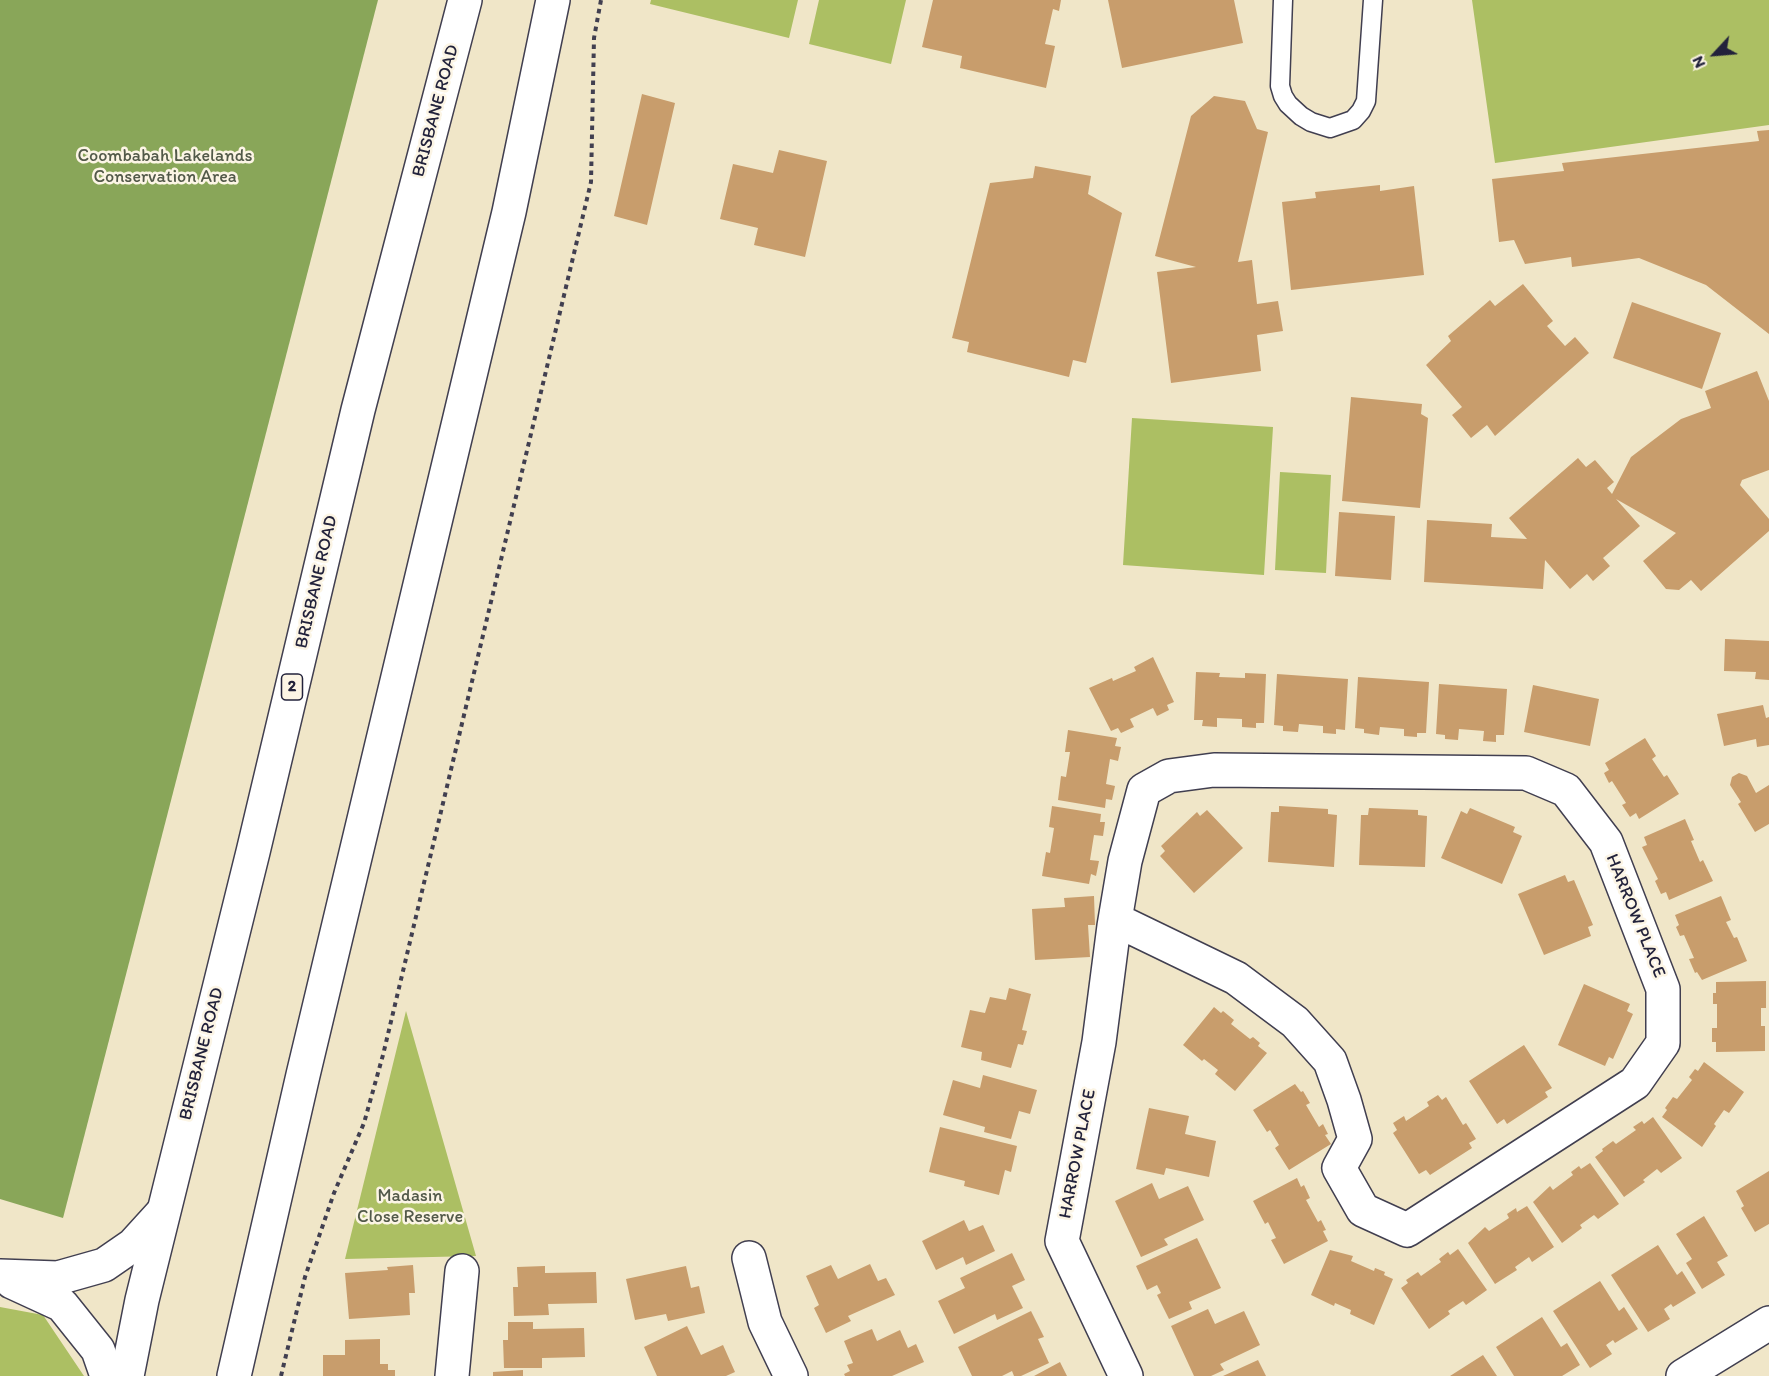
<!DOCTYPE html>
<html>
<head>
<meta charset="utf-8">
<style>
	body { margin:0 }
	#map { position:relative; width:1769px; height:1376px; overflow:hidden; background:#f0e6c8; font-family:Itim,sans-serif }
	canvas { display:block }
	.north { position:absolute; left:1685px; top:24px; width:60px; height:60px; -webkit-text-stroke:4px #fcf5e5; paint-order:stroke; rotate:244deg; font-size:16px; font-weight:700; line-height:24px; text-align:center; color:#22223b }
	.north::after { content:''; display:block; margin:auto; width:21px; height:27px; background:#22223b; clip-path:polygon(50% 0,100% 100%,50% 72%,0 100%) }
</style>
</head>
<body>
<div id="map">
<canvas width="1769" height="1376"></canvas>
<div class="north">N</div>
</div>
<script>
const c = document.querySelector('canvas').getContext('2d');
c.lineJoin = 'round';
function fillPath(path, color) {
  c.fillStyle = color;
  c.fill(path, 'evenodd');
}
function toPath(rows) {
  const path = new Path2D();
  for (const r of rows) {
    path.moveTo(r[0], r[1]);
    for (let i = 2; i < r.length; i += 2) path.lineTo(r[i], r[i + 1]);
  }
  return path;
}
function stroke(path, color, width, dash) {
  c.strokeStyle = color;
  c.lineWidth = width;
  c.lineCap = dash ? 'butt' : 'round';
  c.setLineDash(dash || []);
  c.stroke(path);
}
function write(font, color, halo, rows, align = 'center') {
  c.font = font + ' Itim,sans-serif';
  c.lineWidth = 5;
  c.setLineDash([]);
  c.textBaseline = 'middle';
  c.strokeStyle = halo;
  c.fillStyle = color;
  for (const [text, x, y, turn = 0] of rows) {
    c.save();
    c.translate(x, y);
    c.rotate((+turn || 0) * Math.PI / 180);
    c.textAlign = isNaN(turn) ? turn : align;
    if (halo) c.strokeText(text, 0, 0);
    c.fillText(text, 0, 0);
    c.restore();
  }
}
fillPath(toPath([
	[651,0,798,0,789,38,650,4],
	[819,0,906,0,891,64,809,44],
	[1472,0,1769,0,1769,125,1495,163],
	[1132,418,1273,427,1264,575,1123,565],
	[1280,472,1331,475,1326,573,1275,570],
	[406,1011,476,1256,345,1259],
	[0,1307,43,1315,84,1376,0,1376]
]), '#acbf63');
fillPath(toPath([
	[0,0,378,0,63,1218,0,1199]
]), '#89a659');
fillPath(toPath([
	[933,0,1061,0,1059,11,1053,9,1045,44,1055,46,1046,88,960,68,962,56,922,47],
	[1108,0,1234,0,1243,43,1122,68],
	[642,94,675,103,647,225,614,216],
	[1214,96,1245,101,1257,129,1268,132,1238,262,1252,260,1257,304,1278,301,1283,331,1257,335,1261,371,1171,383,1157,272,1196,267,1155,256,1191,116],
	[1769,130,1769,334,1706,285,1639,258,1572,267,1571,257,1525,264,1514,240,1499,242,1492,179,1564,171,1562,163,1759,141,1757,131],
	[779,150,827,161,805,257,754,245,758,228,720,219,733,164,773,173],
	[1035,166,1091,176,1088,194,1122,213,1086,363,1073,360,1069,377,967,352,969,342,952,338,990,183,1033,178],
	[1380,185,1380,191,1414,186,1424,275,1291,290,1282,202,1316,198,1315,192],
	[1523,284,1553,321,1547,326,1565,346,1575,337,1589,353,1495,436,1487,425,1471,438,1452,415,1462,407,1426,365,1451,341,1448,336,1490,300,1495,306],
	[1632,302,1721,333,1702,389,1613,358],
	[1757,371,1769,401,1769,470,1742,480,1740,485,1769,519,1769,531,1701,591,1691,580,1679,590,1666,589,1643,561,1676,533,1616,499,1640,526,1603,558,1610,566,1593,581,1587,574,1570,589,1545,560,1543,589,1424,582,1427,520,1492,524,1491,537,1527,539,1509,518,1578,458,1586,467,1595,460,1614,482,1607,488,1612,494,1631,457,1681,419,1711,408,1705,391],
	[1351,397,1422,404,1421,414,1428,418,1420,508,1342,501],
	[1339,512,1395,516,1391,580,1335,576],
	[1725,639,1769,641,1769,680,1755,679,1756,672,1724,671],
	[1153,657,1174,702,1167,705,1169,710,1157,716,1153,708,1130,719,1134,727,1121,733,1118,728,1111,731,1089,688,1112,678,1113,681,1136,671,1134,667],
	[1196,672,1220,673,1219,677,1245,678,1245,673,1266,674,1264,723,1256,723,1256,728,1242,727,1242,719,1217,718,1217,727,1202,726,1203,720,1194,720],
	[1277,674,1348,679,1345,730,1336,729,1336,734,1323,733,1323,726,1299,724,1298,732,1283,731,1283,726,1274,725],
	[1358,677,1429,682,1426,733,1417,733,1417,737,1404,736,1404,729,1380,727,1379,735,1364,733,1364,729,1355,728],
	[1439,684,1507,689,1504,735,1496,735,1496,742,1483,741,1484,731,1459,729,1458,740,1445,739,1445,735,1436,734],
	[1533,685,1599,699,1590,746,1524,732],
	[1763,705,1766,718,1769,717,1769,745,1757,747,1756,739,1724,746,1717,714],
	[1068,730,1117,738,1115,746,1121,747,1118,761,1110,759,1106,784,1115,786,1112,800,1106,799,1105,808,1058,800,1061,776,1066,777,1070,752,1065,752],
	[1645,738,1656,756,1652,759,1664,777,1667,775,1679,794,1639,819,1636,813,1630,817,1622,805,1626,803,1612,781,1609,783,1604,773,1609,770,1605,763],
	[1739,773,1747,776,1756,793,1769,785,1769,824,1755,832,1738,804,1741,802,1730,785,1732,777],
	[1052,806,1101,814,1100,822,1105,822,1103,836,1094,835,1090,860,1099,861,1096,876,1091,874,1089,884,1042,876,1046,852,1050,853,1054,828,1049,827],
	[1279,806,1328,809,1328,814,1337,815,1334,867,1268,862,1271,812,1279,812],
	[1369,808,1418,810,1418,815,1427,816,1425,867,1359,865,1361,815,1368,815],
	[1470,808,1515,827,1513,832,1522,836,1502,884,1441,858,1461,811,1467,814],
	[1207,810,1243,848,1194,893,1160,856,1165,851,1161,846,1197,812,1200,816],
	[1685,819,1694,840,1691,841,1700,862,1703,860,1713,881,1669,900,1666,892,1661,894,1655,881,1658,879,1642,847,1647,845,1644,837],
	[1565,875,1568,882,1574,880,1593,925,1588,927,1591,936,1544,955,1518,894],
	[1094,896,1095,925,1088,925,1090,957,1035,960,1032,909,1065,907,1064,898],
	[1721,896,1731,920,1726,922,1734,938,1737,937,1747,961,1702,980,1697,972,1695,973,1689,959,1694,958,1684,935,1680,936,1676,927,1679,925,1675,915],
	[1766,981,1766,1008,1761,1008,1761,1026,1765,1026,1765,1051,1716,1052,1716,1042,1712,1042,1712,1028,1717,1028,1717,1004,1713,1004,1713,993,1716,993,1716,982],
	[1584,984,1630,1004,1627,1011,1633,1014,1613,1059,1609,1057,1605,1066,1558,1045],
	[1009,988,1031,994,1022,1030,1027,1031,1023,1045,1018,1044,1011,1068,981,1060,982,1052,961,1047,970,1010,985,1013,990,997,1006,1000],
	[1214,1007,1221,1013,1223,1011,1234,1020,1231,1024,1250,1039,1253,1037,1260,1043,1258,1046,1267,1053,1235,1091,1215,1074,1218,1070,1204,1059,1202,1061,1183,1045],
	[1524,1045,1552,1088,1545,1092,1548,1097,1507,1124,1504,1119,1497,1124,1469,1081],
	[1704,1062,1744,1092,1729,1113,1724,1110,1714,1124,1716,1126,1702,1147,1662,1117,1667,1110,1665,1108,1673,1097,1677,1099,1692,1080,1689,1077,1695,1069,1698,1071],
	[983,1075,1037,1090,1030,1114,1019,1111,1011,1139,984,1132,985,1127,943,1115,953,1080,980,1088],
	[1295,1084,1301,1092,1303,1091,1310,1103,1306,1105,1319,1127,1323,1124,1328,1134,1325,1135,1331,1144,1289,1170,1275,1148,1279,1145,1270,1130,1267,1132,1253,1110],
	[1438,1095,1442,1100,1446,1097,1463,1125,1466,1123,1476,1139,1469,1143,1472,1148,1430,1175,1426,1170,1419,1174,1393,1133,1397,1130,1393,1123,1404,1116,1406,1121,1429,1106,1427,1102],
	[1149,1108,1189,1116,1185,1134,1216,1141,1209,1177,1166,1168,1164,1175,1136,1169],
	[1653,1117,1682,1158,1661,1173,1657,1169,1643,1180,1645,1182,1624,1197,1595,1157,1603,1151,1602,1149,1613,1141,1616,1144,1636,1130,1633,1127,1642,1121,1644,1124],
	[940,1127,1017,1146,1011,1172,1005,1170,999,1195,964,1186,965,1181,929,1172],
	[1590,1163,1619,1204,1598,1219,1594,1215,1580,1225,1582,1228,1562,1243,1533,1202,1550,1186,1553,1190,1573,1175,1571,1172,1579,1166,1581,1169],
	[1769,1171,1769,1224,1755,1232,1741,1208,1744,1206,1736,1191],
	[1297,1178,1301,1187,1304,1185,1310,1198,1306,1200,1318,1222,1321,1220,1326,1230,1323,1231,1328,1241,1284,1264,1271,1240,1276,1238,1268,1222,1265,1224,1253,1201],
	[1152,1183,1159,1199,1188,1186,1204,1220,1164,1239,1168,1245,1141,1257,1115,1201],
	[1527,1206,1554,1247,1532,1262,1529,1257,1515,1267,1517,1270,1495,1284,1468,1243,1485,1227,1489,1231,1509,1218,1507,1214,1516,1208,1517,1212],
	[1704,1216,1728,1256,1717,1262,1725,1275,1702,1289,1686,1263,1692,1259,1676,1234],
	[964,1220,969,1231,983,1225,995,1251,966,1265,963,1257,936,1270,922,1241],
	[1197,1238,1221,1288,1189,1302,1192,1309,1169,1319,1157,1295,1161,1293,1157,1285,1147,1290,1136,1266],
	[1658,1245,1677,1275,1682,1271,1696,1293,1673,1307,1671,1304,1664,1309,1670,1319,1648,1332,1611,1275],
	[1458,1249,1487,1290,1466,1305,1463,1301,1448,1311,1450,1314,1429,1329,1401,1288,1408,1283,1406,1280,1418,1272,1421,1276,1441,1262,1439,1259,1448,1252,1450,1255],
	[1330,1250,1353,1256,1351,1261,1374,1271,1375,1268,1385,1272,1384,1275,1393,1279,1374,1325,1350,1314,1351,1310,1335,1303,1334,1306,1311,1295],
	[1012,1253,1025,1280,1012,1286,1023,1308,997,1320,995,1314,954,1334,938,1301,965,1288,960,1278],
	[870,1264,878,1281,886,1278,895,1295,848,1316,851,1321,826,1333,814,1308,819,1305,806,1276,831,1265,838,1279],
	[413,1265,415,1293,409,1293,410,1315,349,1319,345,1273,388,1270,387,1267],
	[545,1266,545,1273,596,1272,597,1303,548,1304,549,1315,514,1316,513,1287,518,1287,517,1267],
	[686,1266,691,1288,699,1286,705,1313,668,1321,666,1314,635,1320,626,1279],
	[1600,1281,1619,1311,1624,1307,1638,1329,1615,1343,1613,1340,1606,1345,1612,1354,1590,1368,1553,1311],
	[1208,1309,1215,1324,1244,1311,1260,1345,1220,1364,1224,1370,1211,1376,1194,1376,1171,1326],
	[1031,1311,1044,1337,1038,1339,1049,1363,1021,1376,1014,1376,1012,1371,1002,1376,972,1376,958,1347],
	[1542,1317,1561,1347,1567,1343,1580,1365,1562,1376,1514,1376,1496,1347],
	[508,1322,533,1322,533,1329,584,1328,585,1357,542,1358,542,1368,504,1368,503,1340,508,1340],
	[687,1326,701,1355,723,1345,735,1372,726,1376,657,1376,644,1347],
	[872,1329,877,1341,900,1330,908,1348,916,1344,924,1362,892,1376,845,1376,844,1374,850,1371,847,1365,853,1363,844,1341],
	[380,1339,380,1364,388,1364,388,1370,395,1370,395,1376,323,1376,323,1355,345,1355,345,1340],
	[1483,1355,1497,1376,1450,1376],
	[1258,1360,1266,1376,1223,1376],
	[1060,1362,1067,1376,1034,1376],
	[523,1370,523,1376,493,1376,493,1372]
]), '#c89d6c');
const service = toPath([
	[1283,0,1280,86,1283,96,1288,104,1301,116,1311,122,1330,128,1353,120,1361,111,1366,101,1373,0]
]);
const minor = toPath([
	[1116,920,1236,978,1295,1022,1330,1061,1344,1100,1355,1139,1339,1168,1363,1210,1407,1230,1635,1083,1663,1043,1663,989,1606,842,1566,790,1526,773,1214,770,1169,776,1144,790,1125,861,1114,926,1099,1042,1062,1241,1126,1376],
	[749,1258,765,1322,791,1376],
	[0,1276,58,1278,104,1265,133,1245,163,1212],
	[12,1282,62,1305,98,1350,107,1376],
	[452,1376,462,1271],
	[1683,1376,1769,1323]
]);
const trunk = toPath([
	[127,1376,142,1300,253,852,358,410,465,0],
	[234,1376,303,1075,509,212,553,0]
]);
stroke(service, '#413f50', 21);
stroke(minor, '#413f50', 36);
stroke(trunk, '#413f50', 36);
stroke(toPath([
	[281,1376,305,1277,334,1193,364,1123,383,1055,591,182,594,38,601,0]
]), '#413f50', 4, [4.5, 4.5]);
stroke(service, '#fff', 18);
stroke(minor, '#fff', 33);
stroke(trunk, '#fff', 33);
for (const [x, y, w] of [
	[292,687,21]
]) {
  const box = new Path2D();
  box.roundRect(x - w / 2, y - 13, w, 26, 4.5);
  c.fillStyle = '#fcf5e5';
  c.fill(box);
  stroke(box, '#22223b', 1.5);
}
write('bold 16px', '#22223b', null, [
	["2",292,687]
]);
write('18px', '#22223b', '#fcf5e5', [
	["BRISBANE ROAD",436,111,-75],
	["BRISBANE ROAD",317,582,-77],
	["HARROW PLACE",1635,916,68],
	["BRISBANE ROAD",202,1054,-76],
	["HARROW PLACE",1078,1154,-79]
]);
write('18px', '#525949', '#fcf5e5', [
	["Coombabah Lakelands",165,156],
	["Conservation Area",165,177],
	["Madasin",410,1196],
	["Close Reserve",410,1217]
]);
</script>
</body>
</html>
